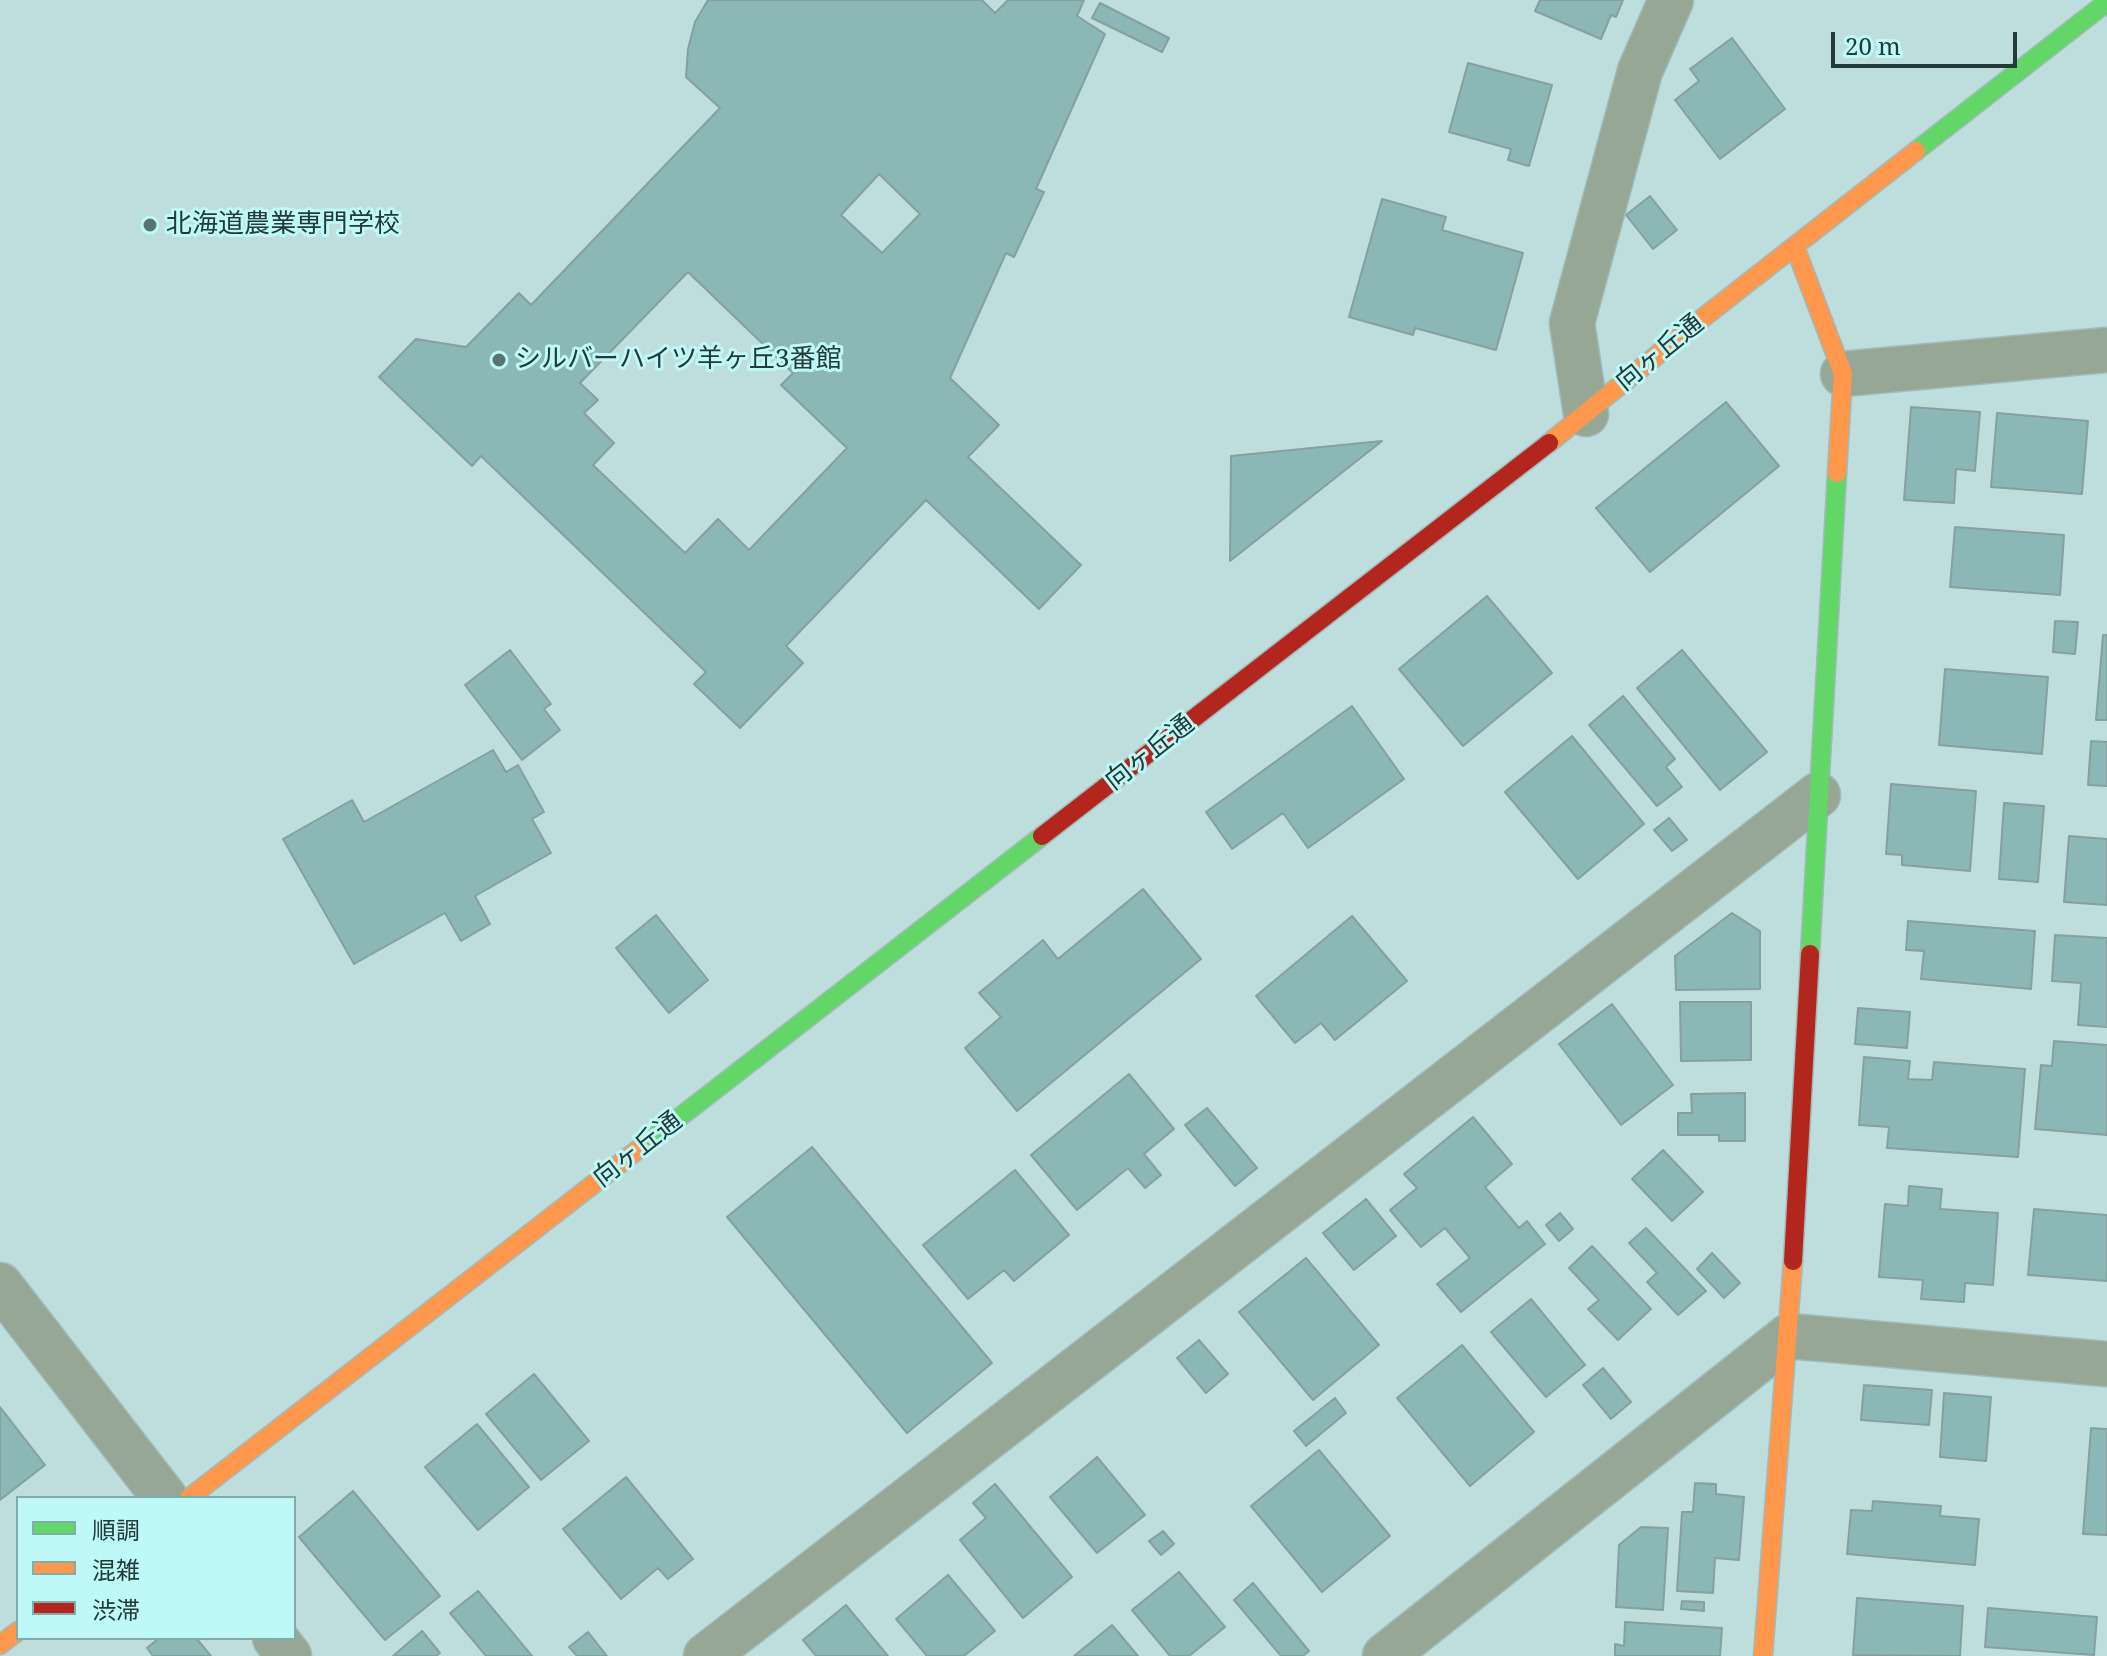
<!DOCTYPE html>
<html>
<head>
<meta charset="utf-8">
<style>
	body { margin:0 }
	#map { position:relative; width:2107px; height:1656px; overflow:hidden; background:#bededd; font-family:"Noto Serif","Noto Sans JP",serif }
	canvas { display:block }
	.legend { position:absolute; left:16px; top:1496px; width:280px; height:144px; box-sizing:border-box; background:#bef9f7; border:2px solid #80adab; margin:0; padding:10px 14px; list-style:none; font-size:24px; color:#233a3a }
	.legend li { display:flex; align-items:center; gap:16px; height:40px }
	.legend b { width:40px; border:2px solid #80adab }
	.scale { position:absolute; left:1831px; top:32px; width:186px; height:36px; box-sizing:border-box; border:4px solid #233a3a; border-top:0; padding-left:10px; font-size:24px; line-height:28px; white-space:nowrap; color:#233a3a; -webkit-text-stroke:6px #bef9f7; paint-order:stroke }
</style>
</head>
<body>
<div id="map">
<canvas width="2107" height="1656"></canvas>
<ul class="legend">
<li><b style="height:10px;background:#63d668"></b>順調</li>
<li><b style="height:10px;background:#ff974d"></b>混雑</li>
<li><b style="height:10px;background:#b3261e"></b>渋滞</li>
</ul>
<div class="scale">20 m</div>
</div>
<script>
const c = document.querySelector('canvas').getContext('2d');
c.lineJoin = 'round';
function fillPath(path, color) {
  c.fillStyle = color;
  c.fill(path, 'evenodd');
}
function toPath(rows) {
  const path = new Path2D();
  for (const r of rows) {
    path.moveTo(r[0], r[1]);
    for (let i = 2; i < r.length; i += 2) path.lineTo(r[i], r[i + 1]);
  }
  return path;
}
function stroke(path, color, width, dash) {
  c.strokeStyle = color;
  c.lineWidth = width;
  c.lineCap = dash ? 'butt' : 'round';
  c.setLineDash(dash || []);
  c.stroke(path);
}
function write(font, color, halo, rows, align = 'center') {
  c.font = font + ' "Noto Serif","Noto Sans JP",serif';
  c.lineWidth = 6;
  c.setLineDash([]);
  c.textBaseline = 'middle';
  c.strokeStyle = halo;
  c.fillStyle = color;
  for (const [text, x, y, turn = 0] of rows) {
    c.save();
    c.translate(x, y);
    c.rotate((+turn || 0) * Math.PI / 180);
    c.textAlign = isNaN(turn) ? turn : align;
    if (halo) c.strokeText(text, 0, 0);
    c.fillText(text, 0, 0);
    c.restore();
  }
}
const building = toPath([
	[708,0,982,0,995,13,1008,0,1084,0,1077,16,1105,34,1036,189,1044,192,1014,257,1006,253,950,378,999,425,968,457,1081,565,1039,609,926,500,786,646,803,663,740,728,694,684,706,672,481,456,472,466,379,377,416,339,466,347,519,293,531,305,720,108,686,77,688,49,695,22,708,0],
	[879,174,920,214,882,253,841,215,879,174],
	[688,272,793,373,781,385,847,448,749,550,718,519,685,553,593,465,614,443,584,413,598,400,580,383,688,272],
	[1540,0,1623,0,1616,17,1611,15,1601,39,1535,11,1540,0],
	[1100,3,1169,38,1162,52,1092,18,1100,3],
	[1732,38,1785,109,1720,159,1675,100,1699,81,1690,69,1732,38],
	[1468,63,1552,85,1529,166,1508,160,1511,149,1449,132,1468,63],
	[1650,196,1677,230,1653,249,1626,215,1650,196],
	[1382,199,1446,217,1442,230,1523,253,1496,350,1415,328,1413,335,1349,317,1382,199],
	[1726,402,1779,466,1650,572,1596,508,1726,402],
	[1911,407,1980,412,1975,471,1956,469,1954,503,1904,500,1911,407],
	[1997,413,2088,421,2082,494,1991,487,1997,413],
	[1382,441,1230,561,1231,456,1382,441],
	[1955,527,2064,535,2060,595,1950,587,1955,527],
	[1487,596,1552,673,1463,746,1399,669,1487,596],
	[2055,621,2078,622,2075,654,2053,652,2055,621],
	[2103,635,2107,635,2107,720,2096,720,2103,635],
	[510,650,551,704,544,709,560,730,522,760,465,685,510,650],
	[1682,650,1767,752,1720,790,1637,688,1682,650],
	[1945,669,2048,677,2042,754,1939,745,1945,669],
	[1623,696,1675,759,1666,767,1682,787,1657,806,1589,725,1623,696],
	[1352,706,1404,779,1308,848,1283,813,1232,849,1206,812,1352,706],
	[1572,736,1644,824,1578,879,1505,792,1572,736],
	[2091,741,2107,742,2107,786,2088,785,2091,741],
	[493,750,506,772,518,765,544,812,532,819,551,853,475,896,490,924,461,941,445,913,354,964,283,839,352,800,364,822,493,750],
	[1891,784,1976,791,1970,871,1902,865,1902,855,1886,854,1891,784],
	[2004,803,2044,806,2038,882,1999,879,2004,803],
	[1669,818,1687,840,1672,851,1654,830,1669,818],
	[2069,836,2107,839,2107,905,2064,902,2069,836],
	[1143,889,1201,959,1017,1111,965,1048,1001,1017,979,993,1043,940,1058,959,1143,889],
	[1732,913,1760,931,1760,989,1676,990,1675,956,1732,913],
	[656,915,708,980,669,1013,616,948,656,915],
	[1352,916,1407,981,1335,1040,1321,1023,1295,1043,1256,996,1352,916],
	[1908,921,2035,931,2031,989,1921,979,1924,951,1906,950,1908,921],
	[2055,935,2107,938,2107,1027,2078,1025,2081,983,2052,981,2055,935],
	[1680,1002,1751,1002,1751,1060,1681,1061,1680,1002],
	[1612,1004,1673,1085,1621,1125,1559,1044,1612,1004],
	[1858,1008,1910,1012,1907,1048,1855,1044,1858,1008],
	[2054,1041,2107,1045,2107,1135,2035,1129,2041,1065,2052,1066,2054,1041],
	[1864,1057,1910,1061,1908,1079,1932,1080,1934,1062,2025,1069,2018,1157,1887,1148,1889,1127,1859,1125,1864,1057],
	[1129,1074,1174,1129,1144,1154,1161,1175,1145,1188,1128,1168,1077,1210,1031,1155,1129,1074],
	[1745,1093,1745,1141,1719,1141,1719,1135,1678,1135,1678,1113,1692,1113,1691,1094,1745,1093],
	[1207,1108,1257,1168,1235,1186,1185,1125,1207,1108],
	[1473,1117,1512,1164,1485,1187,1519,1228,1527,1221,1545,1244,1461,1312,1437,1284,1470,1258,1445,1228,1421,1247,1390,1210,1417,1188,1404,1174,1473,1117],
	[812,1147,992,1363,907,1433,727,1217,812,1147],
	[1663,1150,1703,1192,1672,1221,1632,1179,1663,1150],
	[1015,1170,1069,1235,1014,1281,1004,1270,968,1299,923,1245,1015,1170],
	[1909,1186,1942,1189,1940,1209,1998,1213,1993,1285,1965,1283,1964,1302,1921,1299,1923,1280,1879,1277,1885,1204,1908,1206,1909,1186],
	[1366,1199,1396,1236,1354,1270,1323,1233,1366,1199],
	[2034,1209,2107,1215,2107,1281,2028,1275,2034,1209],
	[1560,1213,1573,1229,1559,1241,1546,1225,1560,1213],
	[1646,1228,1706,1291,1678,1315,1647,1282,1657,1273,1629,1243,1646,1228],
	[1592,1246,1651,1309,1618,1340,1588,1309,1599,1300,1569,1268,1592,1246],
	[1712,1253,1740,1283,1724,1298,1697,1269,1712,1253],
	[1306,1258,1379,1345,1313,1400,1239,1312,1306,1258],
	[1531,1299,1585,1365,1546,1397,1491,1332,1531,1299],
	[1199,1340,1228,1374,1206,1393,1177,1358,1199,1340],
	[1462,1345,1534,1432,1470,1486,1397,1398,1462,1345],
	[1603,1368,1631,1402,1611,1419,1583,1385,1603,1368],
	[534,1374,589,1441,541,1480,486,1414,534,1374],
	[1864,1385,1932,1390,1929,1425,1861,1420,1864,1385],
	[1944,1393,1991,1397,1986,1461,1940,1457,1944,1393],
	[1335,1398,1346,1413,1306,1446,1294,1431,1335,1398],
	[0,1407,45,1465,0,1500,0,1407],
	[477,1424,529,1487,478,1530,425,1467,477,1424],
	[2091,1428,2107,1429,2107,1535,2083,1534,2091,1428],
	[1319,1450,1390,1536,1322,1592,1251,1506,1319,1450],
	[1097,1457,1145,1515,1097,1553,1050,1497,1097,1457],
	[626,1477,693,1559,668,1579,658,1568,621,1599,563,1529,626,1477],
	[1695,1483,1716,1484,1716,1494,1744,1497,1739,1560,1715,1558,1713,1593,1677,1591,1682,1512,1693,1512,1695,1483],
	[995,1484,1072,1577,1023,1618,960,1540,986,1518,973,1503,995,1484],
	[353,1491,440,1596,385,1640,299,1537,353,1491],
	[1873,1501,1941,1506,1940,1516,1979,1519,1975,1565,1847,1554,1851,1510,1872,1511,1873,1501],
	[1641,1527,1668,1528,1663,1610,1616,1607,1619,1545,1641,1527],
	[1163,1531,1174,1544,1161,1555,1149,1541,1163,1531],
	[1179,1572,1225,1627,1189,1656,1170,1656,1132,1610,1179,1572],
	[948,1575,995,1631,964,1656,927,1656,896,1619,948,1575],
	[1253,1583,1309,1651,1303,1656,1281,1656,1234,1600,1253,1583],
	[478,1591,532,1656,486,1656,450,1613,478,1591],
	[1857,1598,1963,1606,1960,1656,1853,1655,1857,1598],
	[1682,1601,1704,1602,1704,1611,1681,1609,1682,1601],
	[846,1605,888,1656,816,1656,803,1640,846,1605],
	[1988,1608,2097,1617,2094,1655,1985,1647,1988,1608],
	[1625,1622,1722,1628,1720,1656,1615,1656,1615,1644,1624,1646,1625,1622],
	[1112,1625,1138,1656,1074,1656,1112,1625],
	[422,1631,440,1653,436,1656,393,1656,422,1631],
	[588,1632,607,1656,577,1656,569,1647,588,1632],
	[159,1638,196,1638,211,1656,153,1656,147,1648,159,1638]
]);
fillPath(building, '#8bb7b6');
stroke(building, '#86a09f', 2);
const street = toPath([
	[1843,374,2107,350],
	[1586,414,1572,323,1640,71,1671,0],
	[0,1285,165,1498],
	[275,1638,289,1656],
	[706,1656,1818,795],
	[1385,1656,1789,1336,2107,1364]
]);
const fast = toPath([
	[1916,151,2107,2],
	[1810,954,1837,473],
	[640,1148,1042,836]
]);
const slow = toPath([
	[1795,247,1843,374,1837,473],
	[1549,443,1699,321,1916,151],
	[189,1498,640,1148],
	[0,1645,18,1631],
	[1763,1656,1793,1261]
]);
const jam = toPath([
	[1042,836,1549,443],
	[1793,1261,1810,954]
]);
stroke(street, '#a1bbba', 47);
stroke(fast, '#a1bbba', 21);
stroke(slow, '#a1bbba', 21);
stroke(jam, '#a1bbba', 21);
stroke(street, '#97a795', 44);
stroke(fast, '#63d668', 18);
stroke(slow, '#ff974d', 18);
stroke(jam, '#b3261e', 18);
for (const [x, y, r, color] of [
	[150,225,8,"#597373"],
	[499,360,8,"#597373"]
]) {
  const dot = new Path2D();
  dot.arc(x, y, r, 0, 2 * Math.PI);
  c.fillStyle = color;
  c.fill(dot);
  stroke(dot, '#bef9f7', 3);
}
write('26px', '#233a3a', '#bef9f7', [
	["北海道農業専門学校",166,225],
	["シルバーハイツ羊ヶ丘3番館",515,360]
], 'left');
write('26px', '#233a3a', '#bef9f7', [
	["向ヶ丘通",1660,353,-39],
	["向ヶ丘通",1150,753,-38],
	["向ヶ丘通",638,1150,-38]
]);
</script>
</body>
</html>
